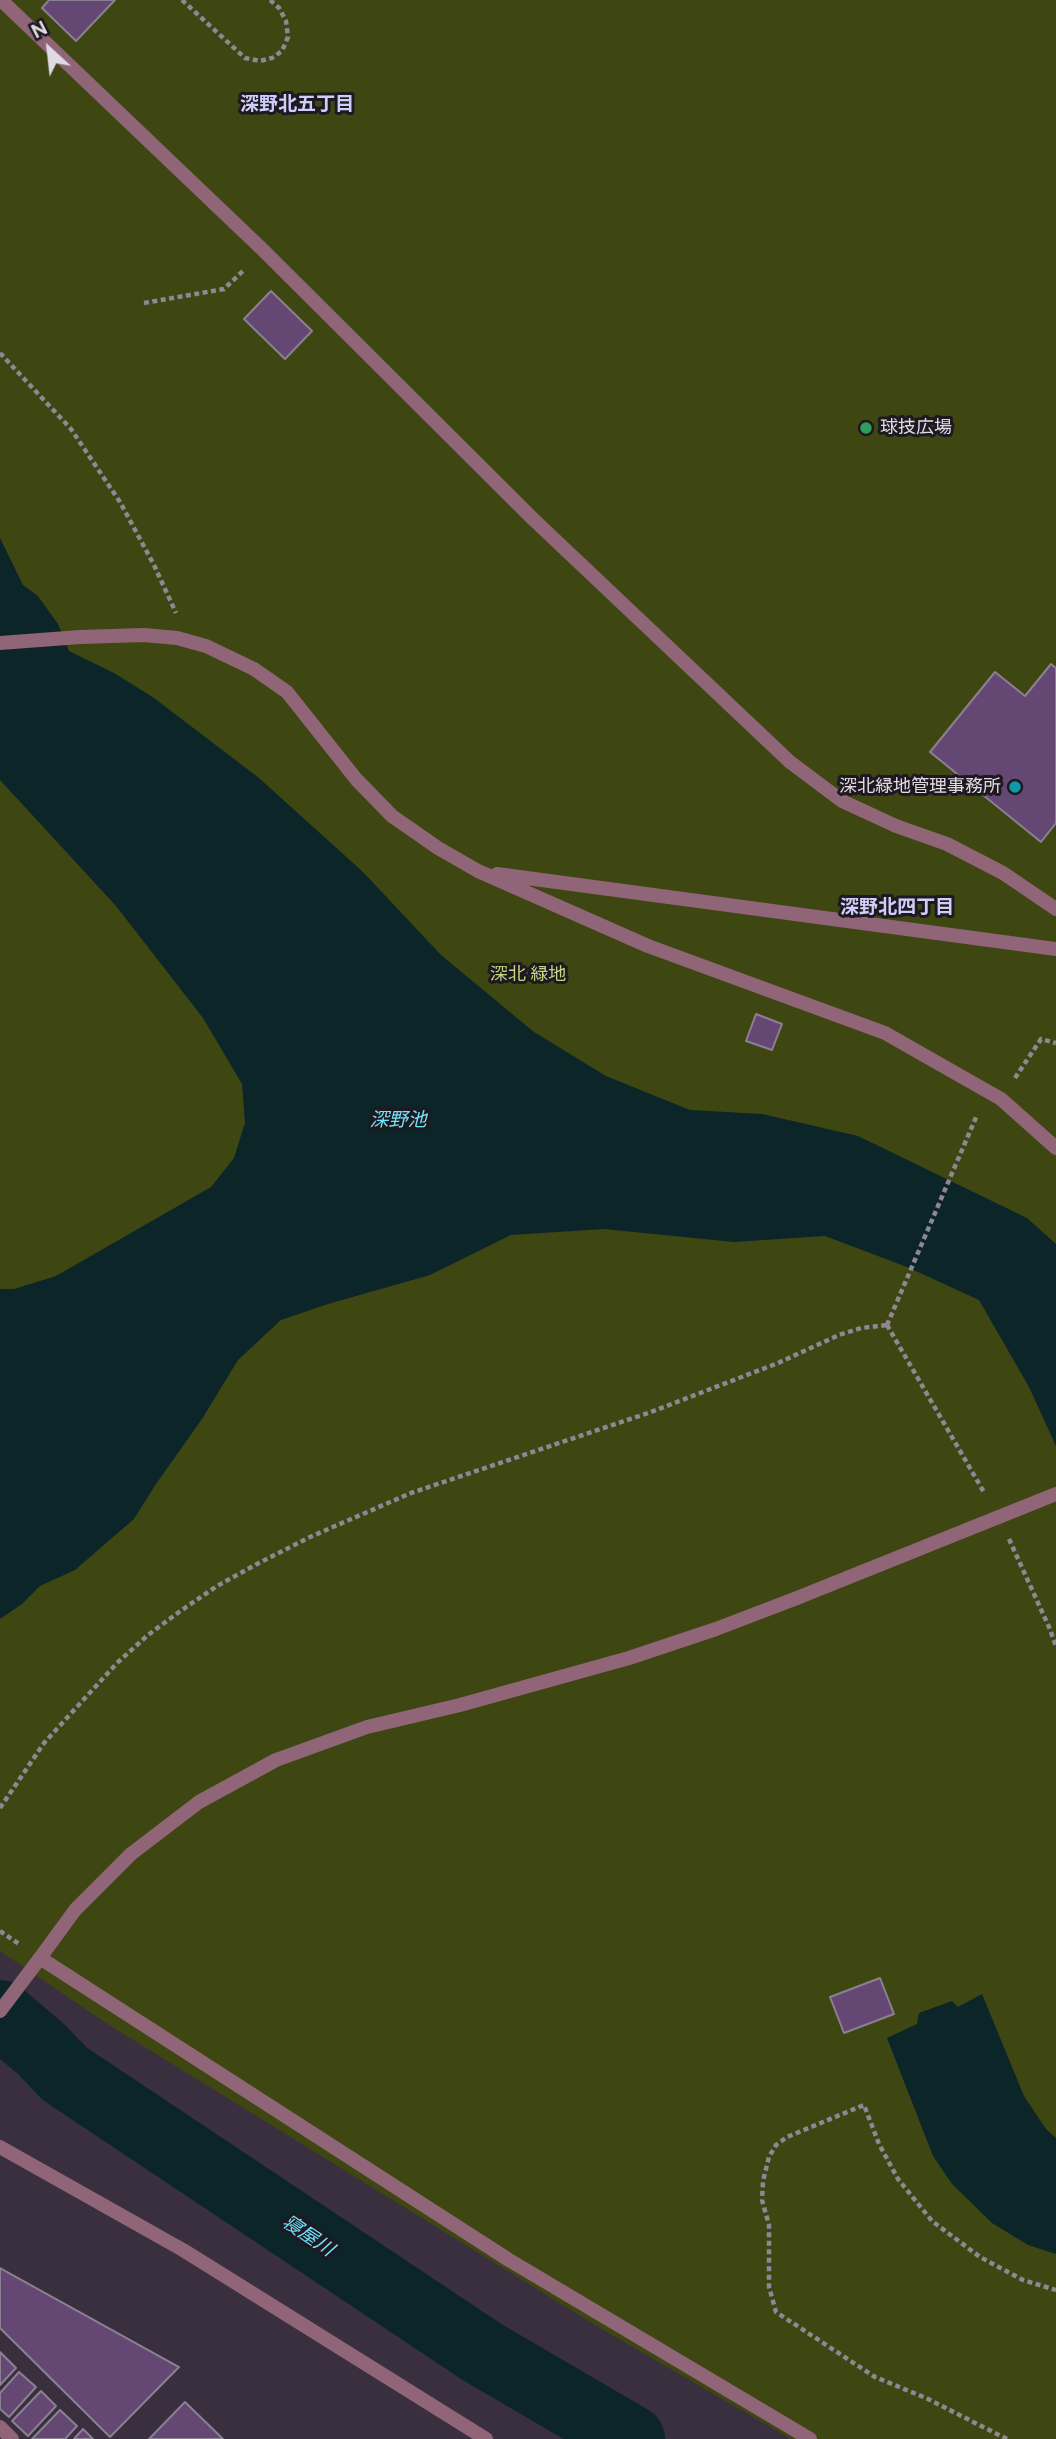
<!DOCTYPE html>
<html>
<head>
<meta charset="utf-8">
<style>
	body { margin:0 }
	#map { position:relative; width:1056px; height:2439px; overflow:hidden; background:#392f3e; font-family:Figtree,sans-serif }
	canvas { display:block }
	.north { position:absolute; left:14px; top:14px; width:70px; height:70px; -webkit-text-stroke:5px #1e1920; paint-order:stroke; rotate:333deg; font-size:19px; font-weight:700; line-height:28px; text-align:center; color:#e0dae4 }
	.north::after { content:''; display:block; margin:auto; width:24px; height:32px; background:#e0dae4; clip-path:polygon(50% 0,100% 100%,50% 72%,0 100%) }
</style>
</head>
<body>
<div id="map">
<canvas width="1056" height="2439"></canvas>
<div class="north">N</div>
</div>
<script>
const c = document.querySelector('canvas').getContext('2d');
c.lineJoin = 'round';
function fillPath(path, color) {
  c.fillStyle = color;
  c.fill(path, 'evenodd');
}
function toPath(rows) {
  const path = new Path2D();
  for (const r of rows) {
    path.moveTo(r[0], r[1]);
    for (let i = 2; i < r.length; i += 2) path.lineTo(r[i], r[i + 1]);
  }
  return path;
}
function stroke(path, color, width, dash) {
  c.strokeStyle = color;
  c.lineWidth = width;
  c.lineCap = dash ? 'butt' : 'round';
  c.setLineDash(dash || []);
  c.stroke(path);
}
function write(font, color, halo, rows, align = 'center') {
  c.font = font + ' Figtree,"Noto Sans JP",sans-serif';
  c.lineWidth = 6;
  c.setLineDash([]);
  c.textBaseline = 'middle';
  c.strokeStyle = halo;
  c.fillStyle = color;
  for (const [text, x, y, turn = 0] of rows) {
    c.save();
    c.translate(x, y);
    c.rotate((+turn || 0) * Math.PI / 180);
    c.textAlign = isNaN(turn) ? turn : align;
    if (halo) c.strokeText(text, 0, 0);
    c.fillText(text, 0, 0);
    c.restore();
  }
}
fillPath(toPath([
	[0,0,1056,0,1056,2439,791,2439,600,2328,109,2025,0,1951]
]), '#3e4612');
fillPath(toPath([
	[0,538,23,585,38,596,58,624,69,651,114,673,154,698,259,778,363,872,441,955,534,1032,606,1076,690,1110,762,1114,858,1136,1027,1218,1056,1244,1056,1446,1029,1387,979,1300,907,1267,825,1236,734,1242,604,1229,511,1235,430,1275,328,1304,281,1320,238,1360,202,1419,156,1484,134,1519,75,1570,40,1586,22,1604,0,1619,0,1289,14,1289,56,1276,211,1187,234,1158,245,1123,242,1084,203,1018,116,906,0,780],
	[982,1994,1024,2096,1046,2129,1056,2138,1056,2254,1028,2245,992,2223,952,2184,933,2156,887,2038,917,2024,919,2013,952,2001,958,2007]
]), '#0c2529');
stroke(toPath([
	[0,2014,41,2049,65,2074,482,2352,631,2439]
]), '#0c2529', 68);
const building = toPath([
	[49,0,115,0,76,41,42,8,49,0],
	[271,291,312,331,285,359,244,319,271,291],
	[1051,664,1056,668,1056,823,1041,842,930,752,995,672,1025,696,1051,664],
	[756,1014,782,1024,772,1050,746,1041,756,1014],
	[880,1978,894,2014,844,2033,830,1997,880,1978],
	[0,2268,179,2367,110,2437,0,2328,0,2268],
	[0,2352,16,2368,0,2385,0,2352],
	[19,2372,36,2387,9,2417,0,2409,0,2393,19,2372],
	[41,2391,56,2406,28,2436,12,2421,41,2391],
	[185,2402,223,2439,149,2439,185,2402],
	[60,2410,77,2426,65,2439,32,2439,60,2410],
	[83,2429,93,2439,74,2439,83,2429]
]);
fillPath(building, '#654773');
stroke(building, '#8b8091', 2);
stroke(toPath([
	[182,0,245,58,260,61,272,58,282,51,288,37,286,21,279,8,270,0],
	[144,303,224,289,245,269],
	[0,353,71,429,120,502,154,565,176,613],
	[1015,1078,1041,1039,1056,1043],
	[887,1325,985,1494],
	[887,1325,977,1115],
	[1009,1539,1049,1627,1056,1646],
	[0,1808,44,1743,117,1663,148,1635,179,1612,217,1586,257,1564,310,1537,411,1493,651,1412,778,1363,839,1335,861,1328,887,1325],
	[0,1931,19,1944],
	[1007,2439,926,2398,875,2377,776,2312,769,2287,769,2225,762,2200,763,2181,769,2157,776,2145,787,2137,864,2105,879,2144,898,2179,932,2221,980,2257,1023,2280,1056,2290]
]), '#8f8793', 4.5, [5, 3.5]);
stroke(toPath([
	[40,1958,509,2260,810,2439],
	[0,2427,12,2439]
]), '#906578', 14);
stroke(toPath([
	[1,0,264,251,533,519,790,762,842,801,896,826,947,844,1003,873,1056,909],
	[0,643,80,637,144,635,177,638,206,646,254,669,287,692,356,779,392,816,438,848,478,871,648,946,885,1033,1001,1099,1056,1148],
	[497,874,1056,949]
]), '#906578', 14);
stroke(toPath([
	[0,2011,40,1958]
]), '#906578', 14);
stroke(toPath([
	[40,1958,75,1910,131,1854,199,1802,276,1760,367,1727,460,1705,629,1658,716,1629,797,1598],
	[0,2147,183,2250,486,2439]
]), '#906578', 14);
stroke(toPath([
	[797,1598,1056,1494]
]), '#906578', 14);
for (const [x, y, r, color] of [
	[866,428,7,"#2e9e5b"],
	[1015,787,7,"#0f9aa8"]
]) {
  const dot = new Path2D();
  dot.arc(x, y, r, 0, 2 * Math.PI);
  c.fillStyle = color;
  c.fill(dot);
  stroke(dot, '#1e1920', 2.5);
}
write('18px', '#e0dae4', '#1e1920', [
	["球技広場",880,428],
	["深北緑地管理事務所",1001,787,"right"]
], 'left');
write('18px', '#c5d683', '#1e1920', [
	["深北 緑地",528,975]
]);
write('bold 19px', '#cfcef9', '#1e1920', [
	["深野北五丁目",297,104],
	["深野北四丁目",897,907]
]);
write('italic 19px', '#6fe3f8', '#1e1920', [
	["深野池",398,1120],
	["寝屋川",308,2236,34]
]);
</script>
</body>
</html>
